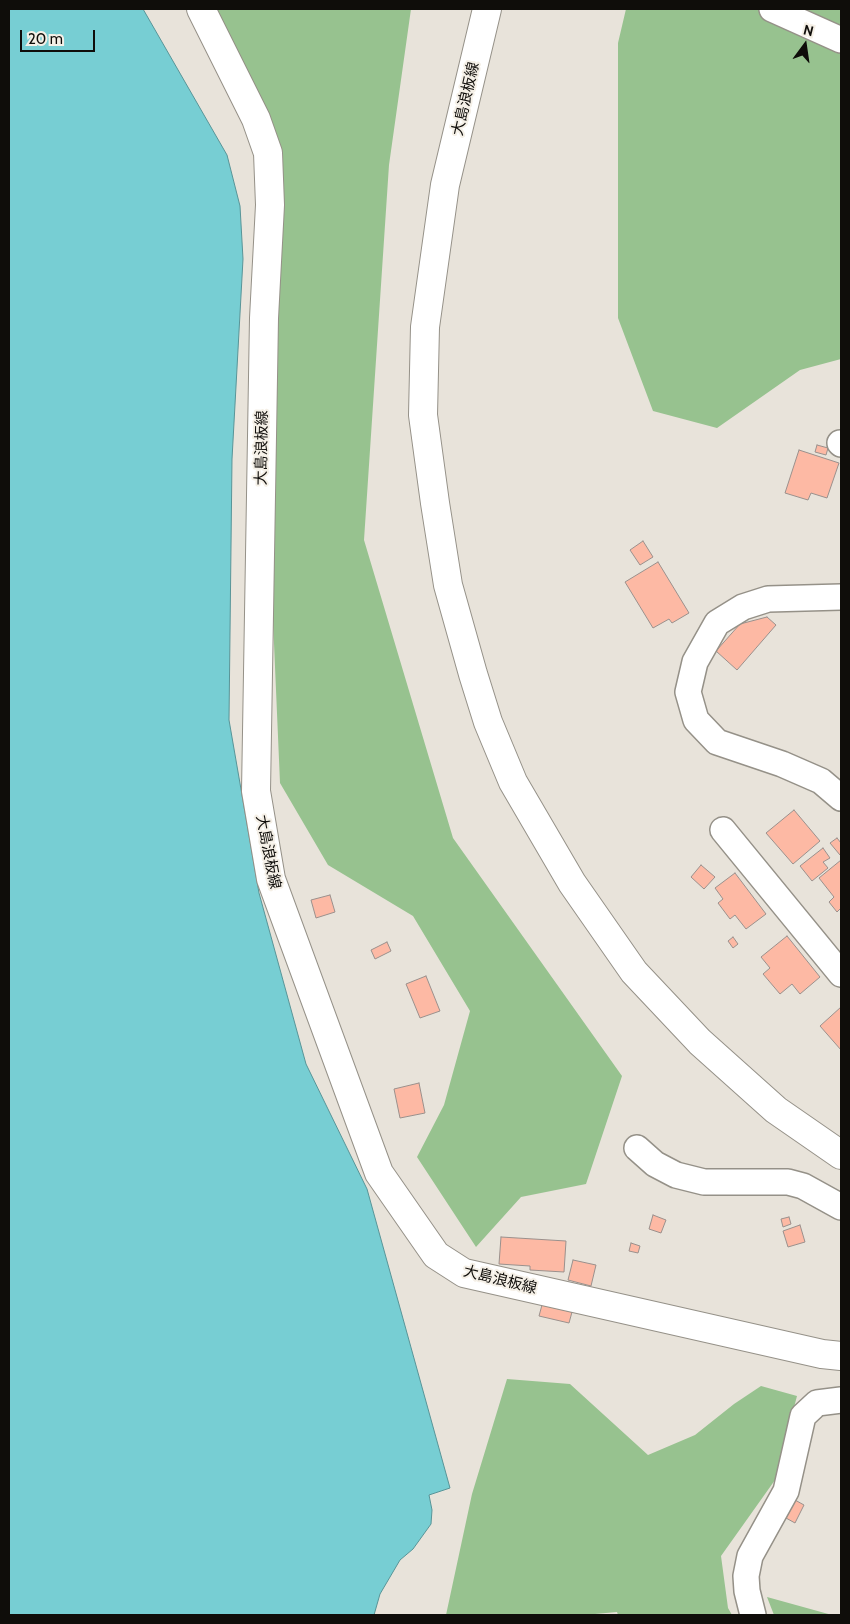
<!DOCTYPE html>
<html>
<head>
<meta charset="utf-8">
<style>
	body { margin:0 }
	#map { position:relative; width:850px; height:1624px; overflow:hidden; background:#e8e3da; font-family:Cabin,sans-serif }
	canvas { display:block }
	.frame { position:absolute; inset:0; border:10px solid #0f0d0a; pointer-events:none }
	.north { position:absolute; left:780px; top:20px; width:50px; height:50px; -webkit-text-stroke:4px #f5f0e7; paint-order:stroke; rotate:14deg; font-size:14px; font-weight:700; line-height:20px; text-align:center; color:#0f0d0a }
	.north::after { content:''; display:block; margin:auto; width:18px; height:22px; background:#0f0d0a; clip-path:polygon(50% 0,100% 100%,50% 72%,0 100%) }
	.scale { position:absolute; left:20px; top:30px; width:75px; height:22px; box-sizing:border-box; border:2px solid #0f0d0a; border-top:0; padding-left:6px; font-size:15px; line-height:18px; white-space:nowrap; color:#0f0d0a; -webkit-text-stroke:4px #f5f0e7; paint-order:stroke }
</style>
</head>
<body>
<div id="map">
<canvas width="850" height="1624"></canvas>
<div class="frame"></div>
<div class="north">N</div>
<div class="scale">20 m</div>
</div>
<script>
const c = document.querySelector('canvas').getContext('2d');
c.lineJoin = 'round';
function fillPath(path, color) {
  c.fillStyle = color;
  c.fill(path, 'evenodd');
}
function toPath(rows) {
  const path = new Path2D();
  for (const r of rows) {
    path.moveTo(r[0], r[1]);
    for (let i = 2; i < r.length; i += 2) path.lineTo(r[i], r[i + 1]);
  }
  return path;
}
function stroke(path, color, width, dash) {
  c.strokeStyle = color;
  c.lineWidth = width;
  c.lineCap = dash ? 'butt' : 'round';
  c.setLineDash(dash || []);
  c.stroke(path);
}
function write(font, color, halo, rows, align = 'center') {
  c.font = font + ' Cabin,"Noto Sans JP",sans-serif';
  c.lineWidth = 4;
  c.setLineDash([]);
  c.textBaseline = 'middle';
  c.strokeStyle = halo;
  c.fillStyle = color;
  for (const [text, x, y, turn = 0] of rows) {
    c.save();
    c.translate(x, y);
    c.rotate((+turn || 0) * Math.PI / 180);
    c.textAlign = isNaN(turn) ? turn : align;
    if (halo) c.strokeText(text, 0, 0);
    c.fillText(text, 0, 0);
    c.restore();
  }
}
fillPath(toPath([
	[207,9,411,9,389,165,364,540,453,838,622,1076,586,1184,521,1197,476,1247,417,1157,444,1105,470,1011,413,916,328,865,280,783,265,434,257,166],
	[626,9,841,9,841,359,800,370,717,428,653,411,618,318,618,43],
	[507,1379,570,1384,648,1455,695,1435,734,1404,761,1386,797,1396,775,1480,721,1556,728,1608,732,1615,618,1615,617,1612,584,1615,446,1615,472,1494],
	[767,1597,832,1615,774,1615]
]), '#97c28f');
const water = toPath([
	[9,9,143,9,227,155,240,206,243,259,232,459,229,720,259,893,306,1064,367,1189,450,1488,429,1495,432,1510,431,1524,413,1549,400,1560,380,1594,374,1615,9,1615,9,9]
]);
fillPath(water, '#77ced3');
stroke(water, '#589497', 1);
const building = toPath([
	[817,445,828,448,826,455,815,452,817,445],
	[799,450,839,463,827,498,811,493,808,500,785,493,799,450],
	[643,541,653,557,640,565,630,550,643,541],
	[658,562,689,613,672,623,669,619,653,628,625,582,658,562],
	[767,617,776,625,737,670,716,651,740,624,767,617],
	[794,810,820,841,793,864,766,833,794,810],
	[837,838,841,843,841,854,840,855,830,843,837,838],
	[823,848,830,858,823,862,828,868,812,881,800,866,823,848],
	[841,860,841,908,837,912,829,902,834,897,819,878,841,860],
	[701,865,715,877,704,889,691,877,701,865],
	[735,873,766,914,746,929,735,915,730,919,718,903,723,899,715,888,735,873],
	[330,895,335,912,316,918,311,900,330,895],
	[787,936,820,977,800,994,792,984,780,994,763,974,770,968,761,957,787,936],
	[733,937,738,944,733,948,728,941,733,937],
	[387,942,391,951,375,959,371,950,387,942],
	[426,976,440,1011,420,1018,406,984,426,976],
	[841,1007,841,1050,820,1026,841,1007],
	[419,1083,425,1113,400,1118,394,1089,419,1083],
	[653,1215,666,1220,661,1233,649,1229,653,1215],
	[789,1217,791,1224,783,1227,781,1219,789,1217],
	[800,1225,805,1242,788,1247,783,1231,800,1225],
	[501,1237,566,1241,564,1272,530,1270,530,1266,499,1264,501,1237],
	[631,1243,640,1246,638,1253,629,1251,631,1243],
	[573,1260,596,1265,591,1286,568,1280,573,1260],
	[542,1305,572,1312,569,1323,539,1316,542,1305],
	[795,1500,804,1505,795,1523,786,1518,795,1500]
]);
fillPath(building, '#fdb9a4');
stroke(building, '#9a908c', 1);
const minor = toPath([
	[772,9,841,40],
	[840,443,841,444],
	[841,597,768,599,743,607,717,623,695,662,688,692,696,720,717,742,782,764,821,781,841,798],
	[723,830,841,974],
	[637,1148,655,1164,676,1175,704,1182,788,1182,803,1186,841,1207],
	[753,1615,747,1591,746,1576,750,1556,786,1491,803,1416,817,1403,841,1400]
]);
const major = toPath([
	[201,9,256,119,268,153,270,205,264,318,256,791,271,879,379,1173,436,1255,464,1273,822,1354,841,1356],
	[487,9,445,185,425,327,423,415,435,503,448,585,473,674,488,722,513,782,572,883,634,972,700,1042,776,1110,841,1155]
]);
stroke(minor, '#959188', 28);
stroke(major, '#959188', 30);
stroke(minor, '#fff', 25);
stroke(major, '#fff', 28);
write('15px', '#0f0d0a', '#f5f0e7', [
	["大島浪板線",466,99,-77],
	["大島浪板線",262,448,-89],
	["大島浪板線",268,852,79],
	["大島浪板線",500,1280,14]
]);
</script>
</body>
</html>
